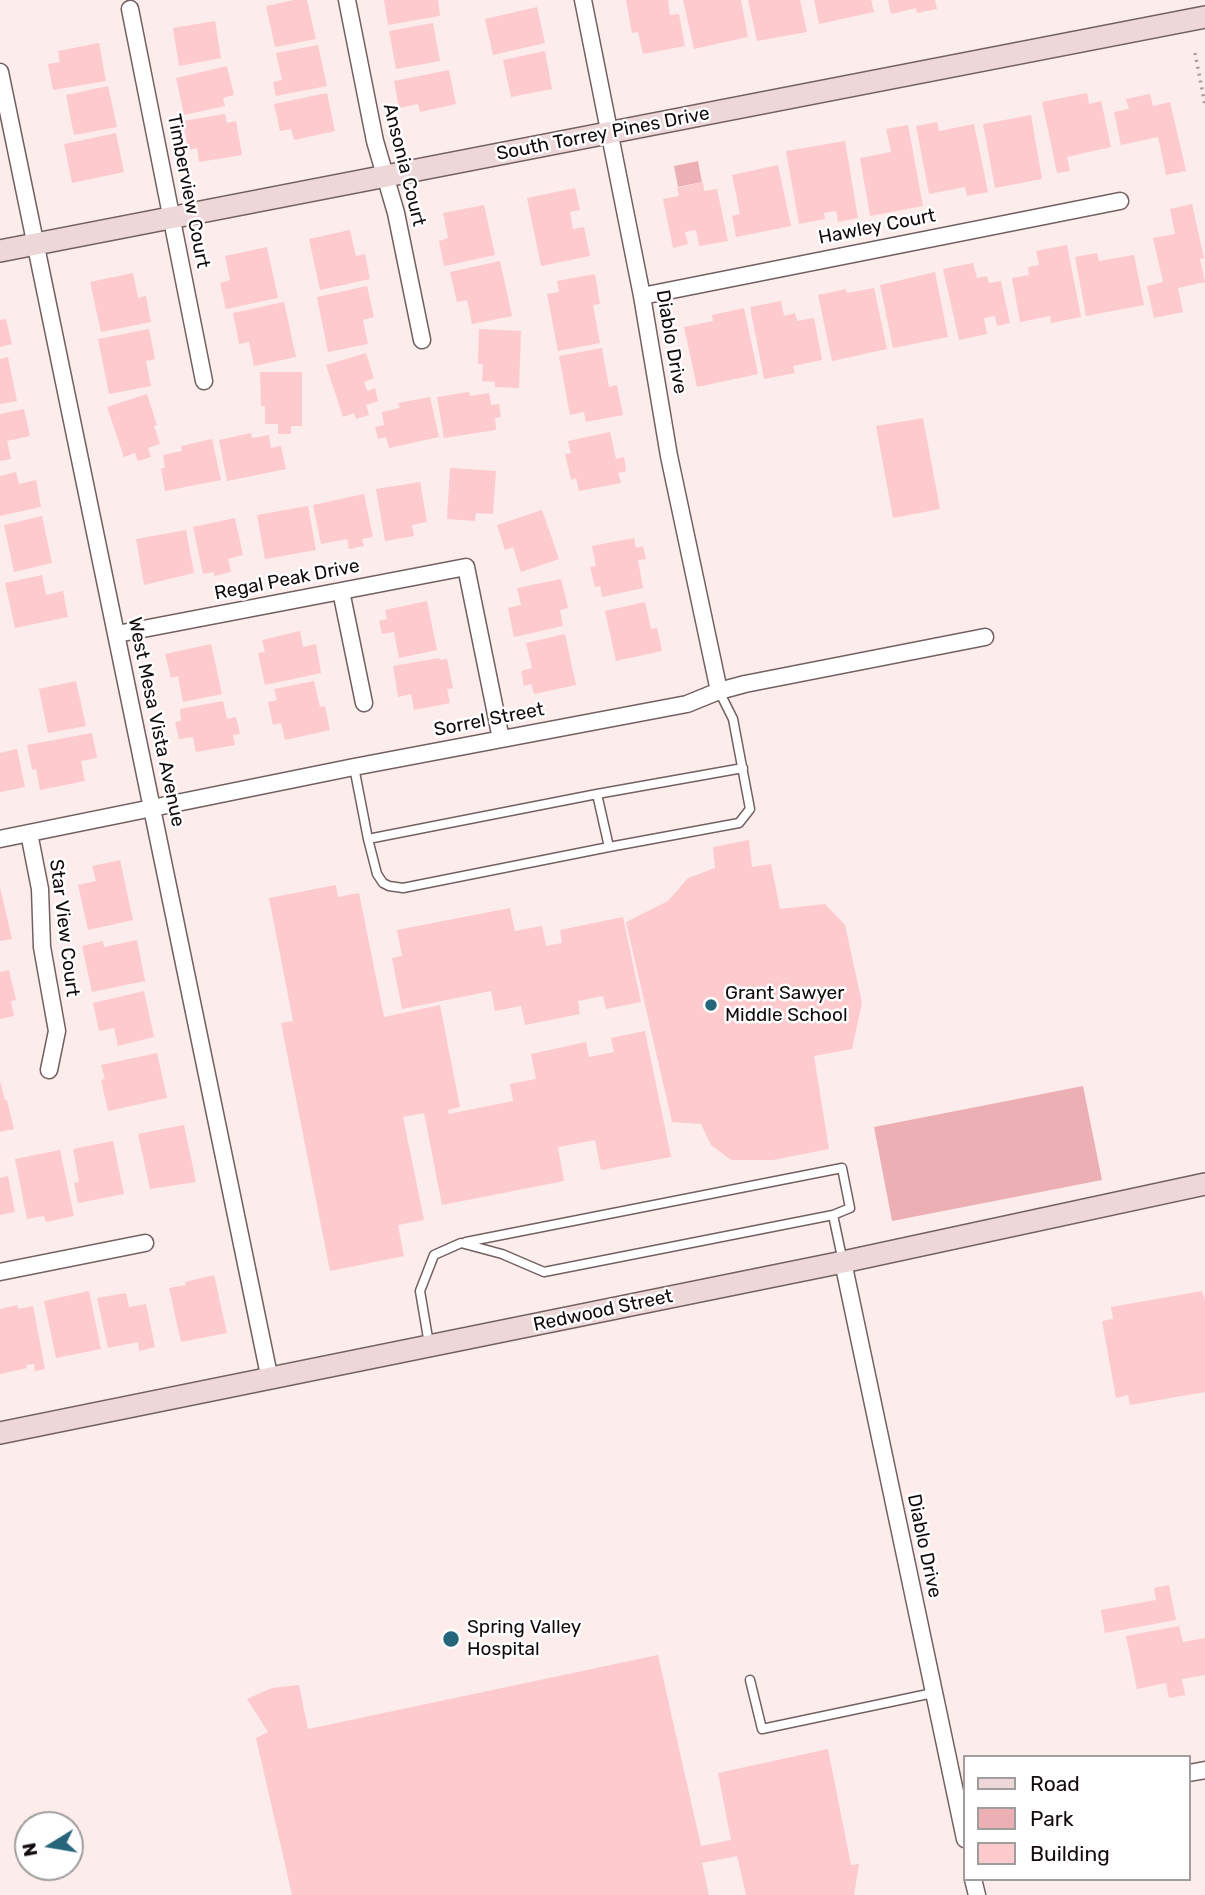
<!DOCTYPE html>
<html>
<head>
<meta charset="utf-8">
<style>
	body { margin:0 }
	#map { position:relative; width:1205px; height:1895px; overflow:hidden; background:#fdecec; font-family:Rubik,sans-serif }
	canvas { display:block }
	.legend { position:absolute; left:963px; top:1755px; width:228px; height:126px; box-sizing:border-box; background:#fefefe; border:2px solid #a09d9d; margin:0; padding:9px 12px; list-style:none; font-size:21px; color:#120b0c }
	.legend li { display:flex; align-items:center; gap:14px; height:35px }
	.legend b { width:35px; border:2px solid #a09d9d }
	.north { position:absolute; left:14px; top:1811px; width:70px; height:70px; box-sizing:border-box; background:#fefefe; border:2px solid #a09d9d; border-radius:50%; rotate:259deg; font-size:19px; font-weight:700; line-height:28px; text-align:center; color:#120b0c }
	.north::after { content:''; display:block; margin:auto; width:24px; height:32px; background:#27657b; clip-path:polygon(50% 0,100% 100%,50% 72%,0 100%) }
</style>
</head>
<body>
<div id="map">
<canvas width="1205" height="1895"></canvas>
<ul class="legend">
<li><b style="height:9px;background:#eed7d9"></b>Road</li>
<li><b style="height:19px;background:#ecb0b4"></b>Park</li>
<li><b style="height:19px;background:#fdcacd"></b>Building</li>
</ul>
<div class="north">N</div>
</div>
<script>
const c = document.querySelector('canvas').getContext('2d');
c.lineJoin = 'round';
function fillPath(path, color) {
  c.fillStyle = color;
  c.fill(path, 'evenodd');
}
function toPath(rows) {
  const path = new Path2D();
  for (const r of rows) {
    path.moveTo(r[0], r[1]);
    for (let i = 2; i < r.length; i += 2) path.lineTo(r[i], r[i + 1]);
  }
  return path;
}
function stroke(path, color, width, dash) {
  c.strokeStyle = color;
  c.lineWidth = width;
  c.lineCap = dash ? 'butt' : 'round';
  c.setLineDash(dash || []);
  c.stroke(path);
}
function write(font, color, halo, rows, align = 'center') {
  c.font = font + ' Rubik,sans-serif';
  c.lineWidth = 5;
  c.setLineDash([]);
  c.textBaseline = 'middle';
  c.strokeStyle = halo;
  c.fillStyle = color;
  for (const [text, x, y, turn = 0] of rows) {
    c.save();
    c.translate(x, y);
    c.rotate((+turn || 0) * Math.PI / 180);
    c.textAlign = isNaN(turn) ? turn : align;
    if (halo) c.strokeText(text, 0, 0);
    c.fillText(text, 0, 0);
    c.restore();
  }
}
fillPath(toPath([
	[698,161,702,182,678,187,674,166],
	[1083,1086,1102,1180,892,1221,874,1127]
]), '#ecb0b4');
fillPath(toPath([
	[294,0,307,0,316,39,275,47,266,6],
	[384,0,438,0,440,16,388,25],
	[626,0,668,0,670,15,679,14,685,46,643,54,638,32,632,33],
	[683,0,741,0,748,37,694,49],
	[748,0,800,0,807,32,757,41],
	[814,0,871,0,874,12,819,24],
	[888,0,935,0,937,9,917,13,916,8,891,14],
	[537,7,545,43,493,55,485,19],
	[215,21,221,58,179,66,173,28],
	[433,23,440,61,396,69,389,31],
	[99,43,106,81,53,90,48,64,60,62,58,51],
	[318,45,327,86,276,96,273,82,282,80,276,53],
	[545,51,552,89,511,97,503,60],
	[227,66,234,95,223,98,225,106,184,115,176,78],
	[449,70,456,104,420,112,418,104,399,108,394,81],
	[108,86,117,127,74,135,66,95],
	[327,93,335,131,294,140,291,129,280,131,274,104],
	[1087,93,1089,104,1101,101,1111,147,1067,157,1070,171,1057,173,1042,102],
	[1150,94,1153,106,1170,102,1186,171,1166,175,1158,137,1121,145,1114,112,1129,109,1126,99],
	[225,114,227,123,236,121,242,155,199,162,197,148,188,150,183,121],
	[1031,115,1042,179,995,188,983,124],
	[937,122,939,131,974,124,988,192,967,196,965,187,929,194,916,126],
	[908,125,923,206,870,216,860,158,891,152,886,129],
	[116,133,124,172,72,183,64,144],
	[845,141,858,218,838,222,836,211,824,213,825,219,799,224,786,151],
	[778,165,791,226,736,237,732,216,740,214,732,175],
	[703,182,704,191,717,189,728,241,699,246,696,230,685,232,688,244,673,248,663,199,679,196,677,188],
	[575,188,580,210,570,212,573,229,584,227,590,256,541,266,527,198],
	[1192,204,1204,258,1200,259,1205,282,1178,288,1183,312,1154,318,1147,286,1163,282,1153,238,1175,234,1170,209],
	[484,205,495,255,444,266,439,241,448,238,443,213],
	[350,230,356,256,365,254,370,279,320,290,309,239],
	[1067,245,1081,317,1051,323,1050,316,1020,322,1012,278,1029,275,1028,267,1039,265,1036,251],
	[267,247,278,298,226,309,220,283,230,280,225,256],
	[1097,253,1099,261,1134,255,1144,305,1086,316,1075,257],
	[500,261,512,316,472,324,467,300,457,302,450,272],
	[973,263,977,278,987,276,989,283,1001,281,1010,323,997,326,995,316,984,318,987,334,959,340,943,269],
	[935,272,948,337,893,348,880,285],
	[133,273,138,298,146,296,151,322,101,332,90,282],
	[595,274,600,304,593,305,600,343,558,351,547,294,559,292,557,281],
	[367,286,374,317,363,320,368,344,328,352,317,297],
	[874,288,887,349,832,361,818,295,846,289,847,293],
	[781,301,784,316,795,313,797,321,814,318,822,360,793,366,795,373,764,379,750,307],
	[284,302,296,357,254,366,249,342,239,344,233,313],
	[744,308,758,374,697,387,684,327,713,321,712,315],
	[6,319,12,344,0,347,0,320],
	[149,329,155,359,146,361,151,386,109,394,98,339],
	[479,329,521,331,519,388,495,387,495,382,482,381,483,364,478,364],
	[602,348,609,387,617,385,623,415,586,422,584,412,570,415,559,356],
	[366,353,374,378,364,382,367,391,375,388,378,401,366,405,369,415,356,419,354,413,343,417,326,365],
	[8,357,17,401,0,404,0,359],
	[260,372,302,372,302,426,291,426,291,434,278,434,278,424,265,424,265,406,261,406],
	[469,392,470,396,489,393,491,405,499,404,501,417,495,418,496,430,444,438,437,397],
	[147,394,157,425,154,426,160,444,148,448,151,457,138,461,135,453,124,457,107,407],
	[430,397,439,437,389,448,386,437,378,439,375,427,384,425,382,412,400,408,398,403],
	[24,409,30,436,7,441,11,459,0,461,0,414],
	[923,418,940,509,893,518,876,426],
	[610,432,616,459,624,457,626,471,618,473,621,483,579,491,576,478,571,480,565,454,571,453,568,441],
	[251,433,252,438,269,435,271,448,281,446,286,469,227,481,219,440],
	[212,439,221,480,165,491,161,468,165,468,163,455,182,451,181,446],
	[450,468,496,471,493,514,476,513,475,521,447,519],
	[16,472,19,484,36,480,41,507,0,516,0,476],
	[420,482,427,522,412,525,414,536,385,541,376,489],
	[364,494,373,537,362,539,364,546,349,549,347,539,321,544,313,505],
	[308,506,316,550,265,559,257,515],
	[542,510,559,559,521,572,513,547,505,550,497,525],
	[42,516,52,563,14,572,4,525],
	[235,518,243,555,228,559,231,572,214,576,214,572,203,574,193,527],
	[186,530,194,573,144,585,136,539],
	[634,538,636,548,643,546,646,559,638,560,643,588,602,597,600,586,595,587,590,567,596,566,592,546],
	[42,575,46,595,63,591,68,617,15,628,5,583],
	[561,579,568,608,560,610,563,626,514,637,508,608,521,605,517,588],
	[427,601,437,650,399,658,394,632,382,634,379,621,387,619,385,610],
	[645,602,651,629,657,628,662,651,616,661,605,611],
	[300,631,303,647,316,644,321,673,265,685,258,653,265,652,262,640],
	[565,634,576,685,534,694,531,684,524,686,521,671,532,668,526,643],
	[211,644,222,694,183,702,178,676,171,678,165,654],
	[439,658,440,660,447,659,453,688,447,689,450,703,414,710,411,694,398,697,393,666],
	[76,681,86,726,48,733,39,689],
	[314,681,320,707,325,706,330,730,285,740,281,723,273,725,268,702,277,700,274,689],
	[223,701,227,719,236,717,240,734,233,735,235,745,196,752,193,737,179,739,175,722,181,721,180,709],
	[92,733,97,758,81,761,85,781,40,790,36,769,32,770,27,745],
	[17,749,25,787,0,792,0,753],
	[749,840,752,867,771,864,780,909,825,904,845,925,862,1003,852,1049,814,1056,829,1149,773,1160,731,1160,711,1145,701,1124,672,1122,626,922,668,901,688,878,715,868,713,847],
	[120,860,133,920,88,930,78,885,96,881,92,866],
	[336,885,338,897,359,893,384,1017,440,1005,460,1107,448,1110,449,1114,513,1101,510,1084,536,1079,531,1054,586,1042,589,1057,614,1052,611,1038,645,1031,671,1157,601,1170,595,1140,558,1147,564,1181,442,1205,424,1113,403,1117,424,1220,398,1225,404,1256,330,1271,281,1023,293,1021,269,898],
	[0,887,12,939,0,941],
	[510,908,515,931,542,926,546,946,562,943,560,930,623,917,641,1002,606,1009,603,996,578,1001,580,1014,525,1025,521,1006,495,1011,491,991,402,1009,392,958,402,956,397,930],
	[137,940,145,981,92,992,82,946,103,941,104,947],
	[9,970,16,1000,11,1001,14,1016,0,1019,0,972],
	[144,991,154,1037,118,1046,114,1028,99,1031,93,1003],
	[157,1053,167,1098,108,1111,101,1080,105,1079,101,1065],
	[0,1081,5,1100,7,1100,14,1129,0,1132],
	[184,1125,196,1182,150,1189,138,1134],
	[113,1141,124,1194,78,1203,74,1183,79,1182,73,1149],
	[60,1150,74,1216,46,1222,44,1216,27,1219,15,1159],
	[8,1176,15,1212,0,1215,0,1178],
	[214,1275,227,1333,181,1342,169,1288,186,1285,185,1282],
	[89,1291,101,1349,56,1358,44,1301],
	[1202,1291,1205,1301,1205,1392,1130,1405,1128,1395,1116,1398,1102,1321,1113,1319,1111,1307],
	[126,1293,129,1307,146,1304,155,1347,139,1351,138,1342,108,1348,97,1298],
	[17,1305,18,1309,33,1306,45,1369,35,1371,34,1364,26,1365,27,1368,0,1374,0,1309],
	[1169,1585,1176,1620,1105,1633,1101,1610,1156,1600,1154,1588],
	[1179,1626,1183,1642,1205,1638,1205,1675,1182,1679,1185,1695,1169,1698,1166,1683,1137,1689,1126,1636],
	[658,1655,701,1846,731,1840,718,1773,828,1749,851,1865,859,1864,854,1895,746,1895,737,1856,702,1863,709,1895,292,1895,256,1738,268,1732,247,1699,272,1688,299,1685,308,1729]
]), '#fdcacd');
const lane = toPath([
	[354,767,368,839,377,874,383,883,389,886,403,888,609,847,597,794,368,839],
	[597,794,743,768],
	[609,847,739,823,750,809,733,719,719,691],
	[466,1242,842,1168,850,1208,833,1215],
	[429,1344,420,1291,434,1255,461,1243,502,1254,544,1272,833,1215,843,1262],
	[750,1680,762,1729,933,1693]
]);
const street = toPath([
	[347,0,375,141,396,213,422,340],
	[583,0,642,296,669,456,719,691],
	[130,9,204,381],
	[0,72,270,1380],
	[642,296,1120,201],
	[341,591,364,703],
	[117,634,466,567,501,739],
	[29,833,40,889,42,947,57,1031,49,1070],
	[0,839,354,767,687,704,719,691,745,684,985,637],
	[843,1262,965,1839],
	[0,1272,145,1243],
	[1189,1773,1205,1770],
	[973,1879,977,1895]
]);
const secondary = toPath([
	[0,251,1205,17],
	[0,1433,843,1262,1205,1184]
]);
stroke(lane, '#736162', 11);
stroke(street, '#736162', 19);
stroke(secondary, '#736162', 24);
stroke(toPath([
	[1195,53,1205,105]
]), '#a99c9c', 3.5, [2, 5]);
stroke(lane, '#fff', 8);
stroke(street, '#fff', 16);
stroke(secondary, '#eed7d9', 21);
for (const [x, y, r, color] of [
	[711,1005,7,"#27657b"],
	[451,1639,9,"#27657b"]
]) {
  const dot = new Path2D();
  dot.arc(x, y, r, 0, 2 * Math.PI);
  c.fillStyle = color;
  c.fill(dot);
  stroke(dot, '#fefefe', 2.5);
}
write('19px', '#120b0c', '#fefefe', [
	["South Torrey Pines Drive",603,134,-11],
	["Ansonia Court",404,165,76],
	["Timberview Court",188,191,79],
	["Hawley Court",877,227,-11],
	["Diablo Drive",671,342,80],
	["Regal Peak Drive",287,580,-11],
	["Sorrel Street",489,720,-11],
	["West Mesa Vista Avenue",156,722,78],
	["Star View Court",64,928,83],
	["Redwood Street",603,1311,-12],
	["Diablo Drive",924,1546,78]
]);
write('19px', '#120b0c', '#fefefe', [
	["Grant Sawyer",725,994],
	["Middle School",725,1016],
	["Spring Valley",467,1628],
	["Hospital",467,1650]
], 'left');
</script>
</body>
</html>
